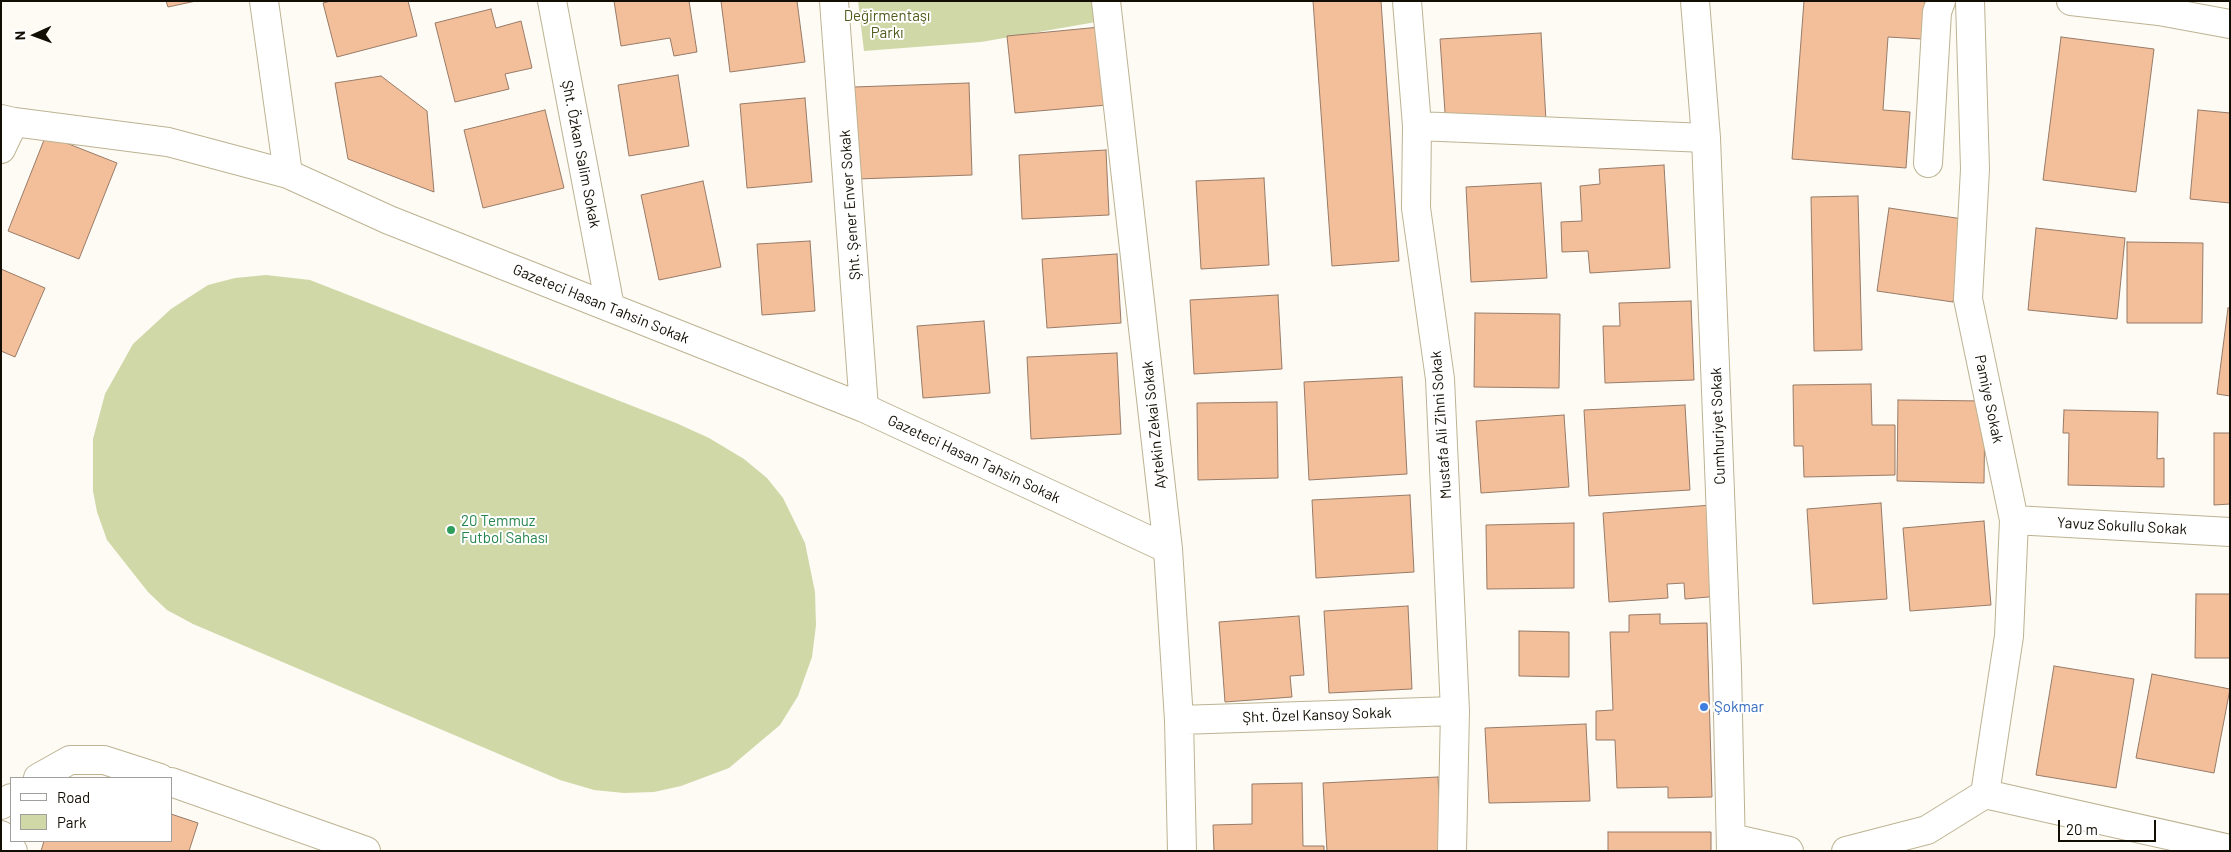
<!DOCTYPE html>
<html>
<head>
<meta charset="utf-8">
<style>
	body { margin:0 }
	#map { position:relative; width:2231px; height:852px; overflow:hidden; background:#fdfbf4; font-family:Barlow,sans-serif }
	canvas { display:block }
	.frame { position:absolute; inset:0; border:2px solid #120e04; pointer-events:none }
	.legend { position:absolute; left:10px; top:777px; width:162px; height:65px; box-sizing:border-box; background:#fff; border:1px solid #a09f9b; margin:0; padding:6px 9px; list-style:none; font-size:15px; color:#120e04 }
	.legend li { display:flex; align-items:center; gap:10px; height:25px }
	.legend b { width:25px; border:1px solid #a09f9b }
	.north { position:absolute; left:10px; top:10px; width:50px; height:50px; -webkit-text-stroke:4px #fff; paint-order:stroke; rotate:268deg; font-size:14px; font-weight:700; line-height:20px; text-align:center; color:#120e04 }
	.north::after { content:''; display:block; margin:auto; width:18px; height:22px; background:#120e04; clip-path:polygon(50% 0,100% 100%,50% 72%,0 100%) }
	.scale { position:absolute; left:2058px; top:820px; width:98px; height:22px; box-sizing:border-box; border:2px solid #120e04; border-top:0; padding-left:6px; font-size:15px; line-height:18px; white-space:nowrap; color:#120e04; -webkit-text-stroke:4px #fff; paint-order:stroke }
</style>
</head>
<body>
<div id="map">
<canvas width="2231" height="852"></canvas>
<div class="frame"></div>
<ul class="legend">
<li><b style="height:6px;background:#fff"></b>Road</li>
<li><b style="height:14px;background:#d0d8a7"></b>Park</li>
</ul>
<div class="north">N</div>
<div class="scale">20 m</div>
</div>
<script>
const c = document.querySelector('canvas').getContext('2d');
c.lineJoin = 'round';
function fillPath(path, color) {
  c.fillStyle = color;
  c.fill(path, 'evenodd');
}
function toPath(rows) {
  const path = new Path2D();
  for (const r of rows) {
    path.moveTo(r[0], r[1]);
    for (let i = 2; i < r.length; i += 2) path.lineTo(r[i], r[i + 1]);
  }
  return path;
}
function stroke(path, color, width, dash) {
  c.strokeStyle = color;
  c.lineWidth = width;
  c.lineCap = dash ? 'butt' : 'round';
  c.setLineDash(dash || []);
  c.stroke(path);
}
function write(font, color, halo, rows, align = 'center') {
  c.font = font + ' Barlow,sans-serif';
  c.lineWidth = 4;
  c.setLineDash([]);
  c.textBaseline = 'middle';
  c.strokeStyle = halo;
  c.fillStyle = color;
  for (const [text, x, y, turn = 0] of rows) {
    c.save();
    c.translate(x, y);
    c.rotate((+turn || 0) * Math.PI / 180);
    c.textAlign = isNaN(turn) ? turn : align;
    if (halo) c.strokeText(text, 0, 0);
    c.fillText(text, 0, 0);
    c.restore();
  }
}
fillPath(toPath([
	[858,1,1094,1,1096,22,981,42,864,51],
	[266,275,310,280,676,423,709,438,744,459,767,478,783,498,805,543,815,592,816,625,812,657,798,696,780,725,729,768,681,786,654,792,624,793,594,790,560,780,193,624,167,610,148,592,107,540,97,512,93,491,93,439,105,394,133,344,171,309,208,285,235,278]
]), '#d0d8a7');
const building = toPath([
	[166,1,196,1,168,7,166,1],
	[331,1,408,1,417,36,337,57,323,3,331,1],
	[614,1,689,1,697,52,674,56,670,38,621,46,614,1],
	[721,1,797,1,805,62,730,72,721,1],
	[1313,1,1381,1,1399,261,1332,266,1313,1],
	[1804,1,1925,1,1922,39,1888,37,1883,110,1910,112,1906,168,1792,159,1804,1],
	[491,9,496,28,521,21,532,68,505,74,509,89,455,102,435,23,491,9],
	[1100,27,1107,105,1015,113,1007,36,1100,27],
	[1541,33,1546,121,1446,127,1440,39,1541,33],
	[2061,37,2154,49,2136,192,2043,180,2061,37],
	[678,75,689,146,629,156,618,85,678,75],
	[381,76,427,111,434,192,348,159,335,83,381,76],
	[969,83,972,175,857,179,854,87,969,83],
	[805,98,812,182,747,188,740,104,805,98],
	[545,110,564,188,483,208,464,130,545,110],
	[2198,110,2230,113,2230,203,2190,199,2198,110],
	[46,135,117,163,79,259,8,231,46,135],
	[1106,150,1109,215,1022,219,1019,155,1106,150],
	[1664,165,1670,268,1590,273,1588,251,1562,252,1561,222,1582,221,1580,186,1600,184,1599,169,1664,165],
	[1264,178,1269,265,1201,269,1196,181,1264,178],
	[703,181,721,267,659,280,641,195,703,181],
	[1541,183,1547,278,1471,282,1466,187,1541,183],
	[1858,196,1862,350,1814,351,1811,197,1858,196],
	[1889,208,1983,222,1960,253,1953,302,1877,291,1889,208],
	[2036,228,2125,238,2117,319,2028,310,2036,228],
	[810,241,815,311,762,315,757,244,810,241],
	[2127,242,2203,243,2202,323,2127,323,2127,242],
	[1117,254,1121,323,1047,328,1042,259,1117,254],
	[1,269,45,288,15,357,1,351,1,269],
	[1278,295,1282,369,1194,374,1190,300,1278,295],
	[1691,301,1694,380,1605,383,1603,326,1620,326,1619,303,1691,301],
	[2228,308,2230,308,2230,396,2217,394,2228,308],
	[1475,313,1560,314,1559,388,1474,387,1475,313],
	[984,321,990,393,923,398,917,326,984,321],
	[1117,353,1121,434,1031,439,1027,357,1117,353],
	[1402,377,1407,474,1309,480,1304,382,1402,377],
	[1871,384,1872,425,1895,425,1895,475,1804,477,1803,446,1794,446,1793,385,1871,384],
	[1898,400,1985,401,1984,483,1897,481,1898,400],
	[1277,402,1278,478,1198,480,1197,403,1277,402],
	[1685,405,1690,490,1589,496,1584,410,1685,405],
	[2064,410,2158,412,2157,459,2164,458,2164,487,2068,485,2069,433,2063,433,2064,410],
	[1564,415,1569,487,1481,493,1476,421,1564,415],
	[2214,433,2230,433,2230,504,2214,505,2214,433],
	[1410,495,1414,572,1316,578,1312,500,1410,495],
	[1881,503,1887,599,1813,604,1807,509,1881,503],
	[1726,504,1732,595,1685,599,1684,583,1667,584,1668,598,1609,602,1603,513,1726,504],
	[1984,521,1991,605,1910,611,1903,528,1984,521],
	[1574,523,1574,588,1487,589,1486,525,1574,523],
	[2196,594,2230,594,2230,658,2195,658,2196,594],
	[1408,606,1412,689,1329,693,1324,611,1408,606],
	[1660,614,1660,624,1707,623,1712,797,1668,798,1668,787,1617,788,1615,740,1596,740,1596,711,1613,710,1610,632,1629,632,1629,615,1660,614],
	[1299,616,1304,675,1290,676,1292,697,1225,702,1219,622,1299,616],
	[1519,631,1569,632,1569,677,1519,676,1519,631],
	[2054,666,2134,679,2116,788,2036,775,2054,666],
	[2152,674,2230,689,2214,773,2136,758,2152,674],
	[1586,724,1590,801,1489,803,1485,728,1586,724],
	[1438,777,1442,851,1327,851,1323,783,1438,777],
	[1302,783,1303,846,1324,846,1324,851,1214,851,1213,825,1252,824,1252,784,1302,783],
	[171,814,198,823,189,851,41,851,44,841,171,841,171,814],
	[1608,832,1711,832,1711,851,1608,851,1608,832]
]);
fillPath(building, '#f3be9a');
stroke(building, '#987b67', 1);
const minor = toPath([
	[264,1,288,174],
	[552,1,610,307],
	[834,1,864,408],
	[1106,1,1168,549,1179,720,1182,851],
	[1407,1,1417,126,1416,208,1440,379,1455,711,1452,851],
	[1695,1,1706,138,1727,669,1731,851],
	[1970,1,1975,169,1968,299,2014,520,2009,636,1985,794],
	[2071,1,2159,11,2230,24],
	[1,119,14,122,168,142,288,174,389,220,864,408,1168,549],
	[1417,126,1706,138],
	[1,149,14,122],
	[1928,163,1937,12,1941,1],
	[2014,520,2230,532],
	[1179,720,1455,711],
	[38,778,70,760,104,760,160,778],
	[171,782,366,851],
	[1985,794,2230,849],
	[1,805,11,798],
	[1,835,13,851],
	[1731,838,1789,851],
	[1846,851,1927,830,1985,794]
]);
stroke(minor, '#bdb392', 30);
stroke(minor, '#fff', 28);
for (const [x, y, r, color] of [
	[451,530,5,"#2e9e5b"],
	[1704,707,5,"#3f7fe0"]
]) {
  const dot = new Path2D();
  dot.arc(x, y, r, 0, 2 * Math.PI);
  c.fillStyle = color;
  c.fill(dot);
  stroke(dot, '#fff', 2);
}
write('15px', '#525a1b', '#fff', [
	["Değirmentaşı",887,16],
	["Parkı",887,33]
]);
write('15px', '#120e04', '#fff', [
	["Şht. Özkan Salim Sokak",581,154,79],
	["Şht. Şener Enver Sokak",850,205,-94],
	["Gazeteci Hasan Tahsin Sokak",601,304,22],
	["Pamiye Sokak",1989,399,78],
	["Aytekin Zekai Sokak",1154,425,-96],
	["Mustafa Ali Zihni Sokak",1441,425,-94],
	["Cumhuriyet Sokak",1718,426,-92],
	["Gazeteci Hasan Tahsin Sokak",974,459,25],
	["Yavuz Sokullu Sokak",2122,526,3],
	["Şht. Özel Kansoy Sokak",1317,715,-2]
]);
write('15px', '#27864d', '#fff', [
	["20 Temmuz",461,521],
	["Futbol Sahası",461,538]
], 'left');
write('15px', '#366cbe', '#fff', [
	["Şokmar",1714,707]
], 'left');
</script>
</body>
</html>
